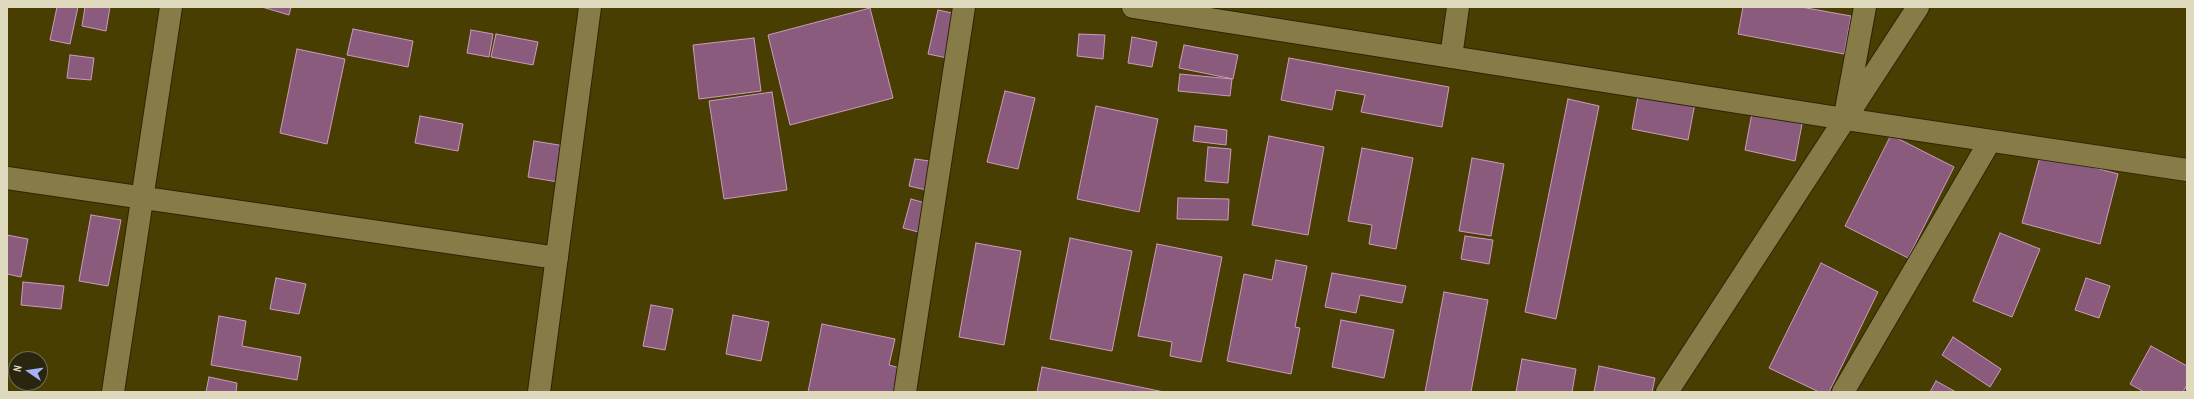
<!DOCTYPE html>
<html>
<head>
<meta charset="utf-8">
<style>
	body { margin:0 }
	#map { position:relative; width:2194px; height:399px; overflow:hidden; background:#493e02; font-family:"PT Sans Narrow",sans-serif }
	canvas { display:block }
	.frame { position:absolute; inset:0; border:8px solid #dfd9be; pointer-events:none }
	.north { position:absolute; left:8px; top:351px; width:40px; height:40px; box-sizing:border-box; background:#2a250f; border:1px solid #726d55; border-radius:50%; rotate:283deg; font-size:11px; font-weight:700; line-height:16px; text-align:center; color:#dfd9be }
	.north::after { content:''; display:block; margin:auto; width:14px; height:18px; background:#a6b1fc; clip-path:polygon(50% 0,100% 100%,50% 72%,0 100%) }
</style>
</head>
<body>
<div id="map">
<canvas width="2194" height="399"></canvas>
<div class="frame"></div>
<div class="north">N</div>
</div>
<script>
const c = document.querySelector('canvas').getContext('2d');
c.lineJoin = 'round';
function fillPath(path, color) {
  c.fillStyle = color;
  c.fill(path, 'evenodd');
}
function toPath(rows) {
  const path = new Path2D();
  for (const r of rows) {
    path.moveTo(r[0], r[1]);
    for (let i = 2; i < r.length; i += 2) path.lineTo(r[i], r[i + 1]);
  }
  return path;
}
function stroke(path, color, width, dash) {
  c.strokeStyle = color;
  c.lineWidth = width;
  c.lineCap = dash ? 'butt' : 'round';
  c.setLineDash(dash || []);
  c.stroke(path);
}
const building = toPath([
	[57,7,78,7,70,44,50,40,57,7],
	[85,7,110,7,106,31,82,26,85,7],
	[262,7,291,7,289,15,262,7],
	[1743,7,1801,7,1851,16,1844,54,1738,34,1743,7],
	[870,8,893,98,790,125,768,35,870,8],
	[938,10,966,16,957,60,928,54,938,10],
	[353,29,413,41,408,67,347,55,353,29],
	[471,30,493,34,489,57,467,53,471,30],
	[496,34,538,42,533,65,491,57,496,34],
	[1079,34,1105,35,1103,59,1077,56,1079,34],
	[1132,37,1157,42,1152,67,1128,63,1132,37],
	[754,38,761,91,699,99,693,45,754,38],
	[1184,45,1238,55,1233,79,1179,68,1184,45],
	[297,49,345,59,327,144,280,133,297,49],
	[70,55,94,58,91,80,67,78,70,55],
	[1289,58,1449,87,1442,127,1361,112,1365,95,1336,90,1332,110,1281,100,1289,58],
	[1180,74,1232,79,1230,96,1178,91,1180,74],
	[1005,91,1035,98,1018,169,987,162,1005,91],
	[1639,91,1695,103,1688,140,1632,129,1639,91],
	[772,92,787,190,724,199,709,101,772,92],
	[1568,99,1599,106,1556,319,1525,312,1568,99],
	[1096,106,1158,119,1139,212,1077,199,1096,106],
	[1752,113,1802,124,1795,161,1745,150,1752,113],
	[420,116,463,124,458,151,415,143,420,116],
	[1195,126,1227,130,1226,145,1193,141,1195,126],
	[1891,135,1954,167,1908,258,1845,226,1891,135],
	[1269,136,1324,147,1308,235,1252,225,1269,136],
	[534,141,565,146,558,182,528,177,534,141],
	[1208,147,1231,149,1228,183,1205,181,1208,147],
	[1362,148,1413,158,1396,249,1369,244,1372,225,1348,221,1362,148],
	[2041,153,2118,174,2100,244,2022,223,2041,153],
	[1472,158,1504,164,1491,236,1459,231,1472,158],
	[915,159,937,162,931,191,909,186,915,159],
	[1178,198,1229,199,1228,220,1177,219,1178,198],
	[911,199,929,204,922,233,903,228,911,199],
	[91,215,121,220,108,286,79,281,91,215],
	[2000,233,2040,249,2012,317,1973,301,2000,233],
	[7,235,28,239,21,277,7,274,7,235],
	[1465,236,1493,240,1489,264,1461,259,1465,236],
	[1070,238,1132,251,1112,351,1050,339,1070,238],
	[976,243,1021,251,1004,345,959,337,976,243],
	[1157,244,1222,257,1201,362,1170,356,1172,342,1138,336,1157,244],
	[1276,260,1307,266,1295,327,1300,328,1291,374,1227,361,1244,274,1272,280,1276,260],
	[1821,263,1878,292,1829,392,1819,392,1769,368,1821,263],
	[1332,273,1406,286,1402,303,1360,295,1356,313,1325,307,1332,273],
	[276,278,306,284,299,314,270,309,276,278],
	[2086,278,2110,286,2099,318,2075,310,2086,278],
	[23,282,64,286,61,309,21,305,23,282],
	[1444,292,1488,300,1471,392,1425,392,1444,292],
	[651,305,673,309,665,350,643,346,651,305],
	[733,315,769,322,761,361,726,354,733,315],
	[219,316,246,321,242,346,301,357,297,380,211,365,219,316],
	[1341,320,1394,330,1384,378,1332,367,1341,320],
	[822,324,895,339,889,365,907,370,902,392,808,392,822,324],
	[1953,337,2001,369,1990,387,1942,355,1953,337],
	[2151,346,2187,366,2187,385,2183,392,2144,392,2130,384,2151,346],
	[1522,359,1576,369,1572,392,1516,392,1522,359],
	[1599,366,1655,378,1652,392,1594,392,1599,366],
	[1042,367,1164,392,1037,392,1042,367],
	[209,377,237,383,236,392,206,392,209,377],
	[1936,381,1956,392,1930,392,1936,381]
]);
fillPath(building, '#8b5b7e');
stroke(building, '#cb9bbd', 1);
const minor = toPath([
	[1133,7,1845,119,2187,170],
	[1451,57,1458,7],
	[1846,110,1865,7],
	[7,178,557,258],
	[113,392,171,7],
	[539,392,590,7],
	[905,392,964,7],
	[1667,392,1918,7],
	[1843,392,1990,141]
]);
stroke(minor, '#2b2509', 24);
stroke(minor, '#877b47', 22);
</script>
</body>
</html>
